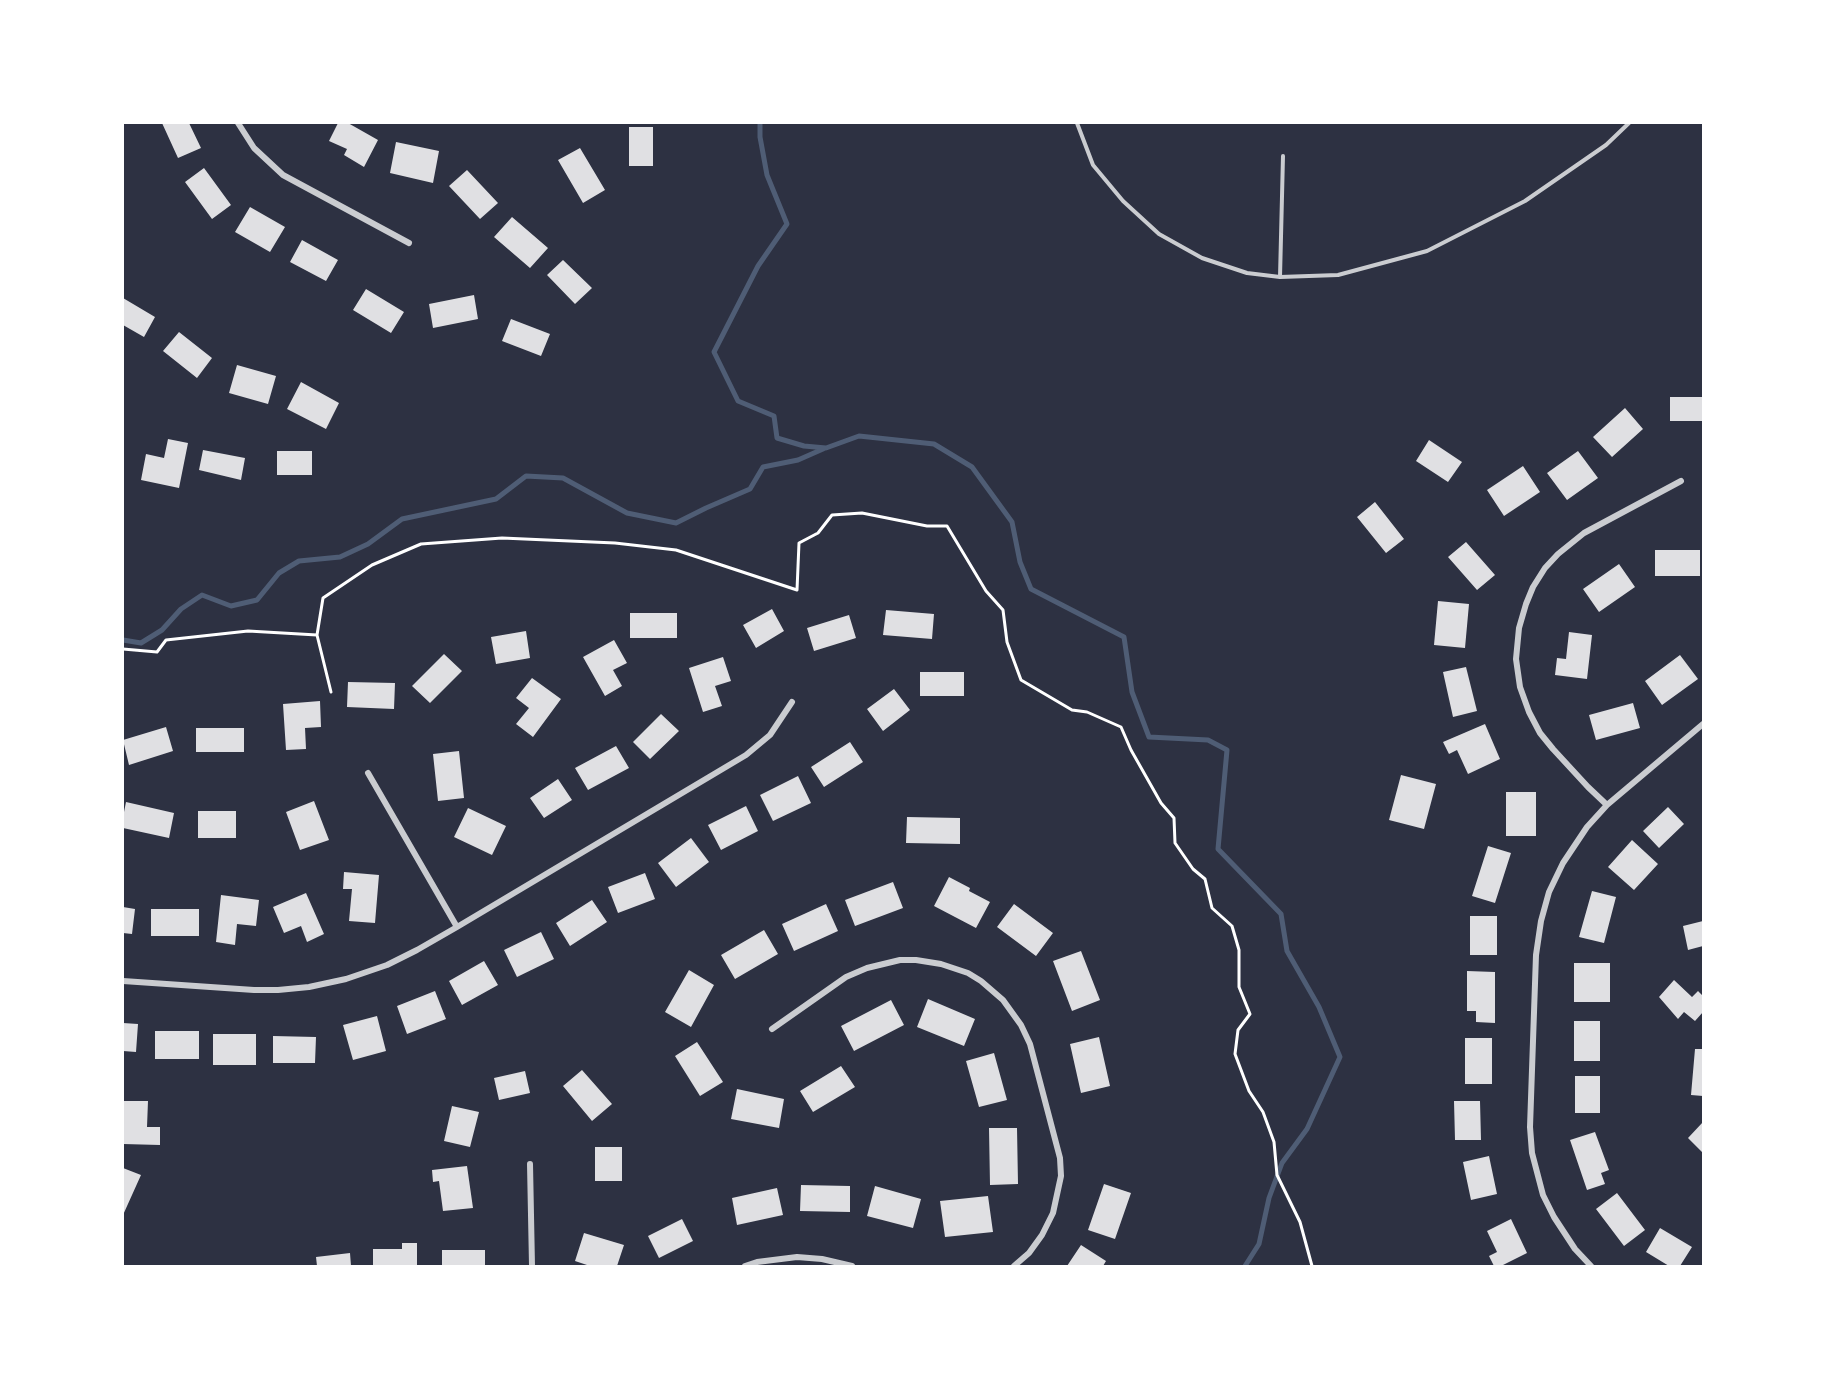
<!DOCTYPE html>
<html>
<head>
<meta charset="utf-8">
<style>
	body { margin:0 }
	#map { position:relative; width:1826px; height:1389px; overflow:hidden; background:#2d3142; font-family:Figtree,sans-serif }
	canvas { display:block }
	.frame { position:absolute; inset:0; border:124px solid #fff; pointer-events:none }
</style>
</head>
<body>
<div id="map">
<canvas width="1826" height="1389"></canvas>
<div class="frame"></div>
</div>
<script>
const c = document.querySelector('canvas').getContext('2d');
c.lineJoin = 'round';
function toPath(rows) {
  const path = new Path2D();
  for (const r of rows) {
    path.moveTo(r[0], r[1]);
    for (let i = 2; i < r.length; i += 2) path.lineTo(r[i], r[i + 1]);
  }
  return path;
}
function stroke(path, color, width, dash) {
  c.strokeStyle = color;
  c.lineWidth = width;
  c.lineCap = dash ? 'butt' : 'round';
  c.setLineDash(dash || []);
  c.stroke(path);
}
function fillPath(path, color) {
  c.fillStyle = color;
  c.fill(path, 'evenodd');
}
stroke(toPath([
	[760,123,760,137,767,175,787,224,758,266,714,352,738,401,774,416,777,438,804,446,826,448,859,436,934,444,972,467,1012,522,1020,562,1031,589,1124,637,1132,692,1149,737,1208,740,1227,750,1218,849,1281,914,1287,951,1319,1007,1340,1057,1307,1129,1282,1163,1269,1198,1259,1244,1245,1266],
	[123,640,141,643,162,630,181,609,202,595,231,606,257,600,279,573,299,561,340,557,368,544,402,519,496,499,526,476,563,478,627,513,676,523,706,508,750,489,763,467,798,460,823,449]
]), '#4f5d75', 5);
fillPath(toPath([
	[162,123,189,123,201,148,178,158],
	[338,123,348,123,378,140,364,167,344,155,347,149,329,141],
	[629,127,653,127,653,166,629,166],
	[396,142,439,151,433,183,390,173],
	[580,148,605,190,583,203,558,160],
	[204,168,231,205,212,219,185,182],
	[467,170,498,203,480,219,449,186],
	[250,207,285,227,270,252,235,232],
	[512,217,548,248,530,268,494,237],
	[302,240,338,260,326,281,290,262],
	[563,260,592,288,575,304,547,275],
	[366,289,404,312,391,333,353,310],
	[474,295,478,319,433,328,429,304],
	[123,298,155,317,144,337,123,325],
	[511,319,550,334,541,356,502,341],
	[179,332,212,358,197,378,163,351],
	[237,365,276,376,268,404,229,393],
	[301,382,339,403,326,429,287,409],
	[1670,397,1703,397,1703,421,1670,421],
	[1625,408,1643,429,1612,457,1593,437],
	[168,439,188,443,179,488,141,480,146,454,164,458],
	[1429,440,1462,462,1448,482,1416,461],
	[203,450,245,458,241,480,199,470],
	[277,451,312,451,312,475,277,475],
	[1578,451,1598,478,1567,500,1547,473],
	[1523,466,1540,492,1504,516,1487,490],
	[1375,502,1404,539,1386,553,1357,517],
	[1466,542,1495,575,1477,590,1448,557],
	[1655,550,1700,550,1700,576,1655,576],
	[1619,564,1635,587,1599,612,1583,589],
	[1438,601,1469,604,1465,648,1434,645],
	[772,609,784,631,756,648,743,625],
	[886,610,934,614,932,639,883,635],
	[630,613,677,613,677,638,630,638],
	[849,615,856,638,814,651,807,628],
	[526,631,530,658,496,664,491,637],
	[1569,632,1592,635,1587,679,1555,675,1557,658,1566,659],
	[614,640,627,663,613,670,622,686,605,696,583,657],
	[444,654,462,671,430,703,412,686],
	[1680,655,1698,679,1662,705,1645,681],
	[723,657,731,681,715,686,722,706,703,712,689,668],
	[1466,667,1477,711,1453,717,1443,672],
	[920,672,964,672,964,696,920,696],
	[532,678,561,699,533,737,516,724,529,708,516,698],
	[348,682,395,683,394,709,347,707],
	[894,689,910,710,883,731,867,709],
	[320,701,321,727,305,728,306,749,286,750,283,704],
	[1633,703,1640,728,1596,740,1589,715],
	[661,714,679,731,650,759,633,742],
	[1485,724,1500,759,1468,774,1457,750,1449,754,1443,742],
	[166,727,173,751,129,765,123,740],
	[196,728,244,728,244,752,196,752],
	[850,742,863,762,824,787,811,767],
	[616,746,629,768,588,790,575,768],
	[459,751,464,798,438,801,433,754],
	[1401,775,1436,784,1424,829,1389,820],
	[798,776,811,803,773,821,760,795],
	[558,779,572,800,544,818,530,798],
	[1506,792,1536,792,1536,836,1506,836],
	[314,801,329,840,300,850,286,812],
	[126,802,174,813,169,838,123,828,123,817],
	[746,806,758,831,721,850,708,825],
	[1668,807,1684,824,1659,848,1643,831],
	[468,808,506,826,492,855,454,837],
	[198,811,236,811,236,838,198,838],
	[907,817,960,818,960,844,906,843],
	[691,838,709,862,676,887,658,863],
	[1632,840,1658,864,1634,890,1608,867],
	[1488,846,1511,853,1495,903,1472,896],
	[344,872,379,875,375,923,349,921,352,889,343,889],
	[645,873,655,899,618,913,608,887],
	[949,877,970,888,969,891,990,902,976,928,934,906],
	[893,882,903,908,855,926,845,900],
	[1592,891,1616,897,1604,943,1579,937],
	[306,893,324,934,307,942,301,926,284,933,273,907],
	[221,895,259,900,256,926,237,924,235,945,216,942],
	[592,900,607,922,570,946,556,923],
	[826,904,838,931,794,951,782,924],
	[1014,904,1053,933,1036,956,997,927],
	[123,907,135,909,132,934,123,933],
	[151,909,199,909,199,936,151,936],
	[1470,916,1497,916,1497,955,1470,955],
	[1703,921,1703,946,1688,950,1683,926],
	[764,930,778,954,735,979,721,955],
	[541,932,554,959,517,977,504,950],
	[1081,951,1100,1000,1072,1011,1053,961],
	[484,961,498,985,462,1005,449,981],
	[1574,963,1610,963,1610,1002,1574,1002],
	[689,970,714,985,691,1027,665,1012],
	[1467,971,1495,972,1495,1023,1476,1022,1476,1011,1467,1011],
	[1674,980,1692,997,1698,991,1703,996,1703,1012,1695,1021,1684,1012,1678,1019,1659,997],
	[435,991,446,1019,407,1034,397,1006],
	[928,999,975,1019,964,1046,917,1027],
	[891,1000,904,1025,854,1051,841,1026],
	[377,1016,386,1051,353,1060,343,1025],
	[1574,1021,1600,1021,1600,1061,1574,1061],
	[123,1023,138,1024,136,1052,123,1051],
	[155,1031,199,1031,199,1059,155,1059],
	[213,1034,256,1034,256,1065,213,1065],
	[273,1036,316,1037,315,1063,273,1063],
	[1099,1037,1110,1086,1081,1093,1070,1044],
	[1465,1038,1492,1038,1492,1084,1465,1084],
	[697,1042,723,1082,700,1096,675,1056],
	[1695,1049,1703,1049,1703,1096,1691,1095],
	[994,1053,1007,1100,979,1107,966,1061],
	[841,1066,855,1087,813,1112,800,1091],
	[582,1070,612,1104,592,1121,563,1086],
	[525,1071,530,1093,499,1100,494,1078],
	[1575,1076,1600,1076,1600,1113,1575,1113],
	[737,1089,784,1099,779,1128,731,1119],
	[123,1101,148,1101,147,1127,160,1127,160,1145,123,1144],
	[1454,1101,1480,1101,1481,1140,1455,1140],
	[452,1106,479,1112,470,1147,444,1141],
	[1703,1122,1703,1153,1688,1138],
	[989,1128,1017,1128,1018,1184,990,1185],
	[1595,1132,1609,1170,1601,1173,1605,1184,1587,1190,1570,1140],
	[595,1147,622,1147,622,1181,595,1181],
	[1489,1156,1497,1194,1471,1200,1463,1162],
	[467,1166,473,1208,443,1211,439,1181,433,1182,432,1170],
	[123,1168,141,1175,123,1215],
	[1104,1184,1131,1193,1115,1239,1088,1230],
	[801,1185,850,1186,850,1212,800,1211],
	[875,1186,921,1199,913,1228,867,1216],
	[777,1188,783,1215,737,1225,732,1198],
	[1617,1193,1645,1230,1624,1246,1596,1209],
	[988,1196,993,1232,945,1237,940,1201],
	[682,1219,693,1241,659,1258,648,1236],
	[1511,1219,1527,1253,1501,1266,1494,1266,1489,1256,1497,1252,1487,1231],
	[1660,1228,1692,1247,1680,1266,1669,1266,1646,1252],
	[584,1233,624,1245,617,1266,590,1266,575,1261],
	[402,1243,417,1243,417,1266,373,1266,373,1249,402,1249],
	[1081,1245,1106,1261,1103,1266,1067,1266],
	[442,1250,485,1250,485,1266,442,1266],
	[350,1253,351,1266,317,1266,316,1257]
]), '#e0e0e3');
stroke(toPath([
	[123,649,157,652,166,640,248,631,317,635],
	[331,692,317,635,323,598,372,565,421,544,502,538,615,543,676,550,797,590,799,543,818,533,832,515,862,513,927,526,947,526,986,591,1003,610,1007,642,1021,680,1072,710,1087,712,1121,727,1131,750,1161,803,1174,818,1175,843,1193,869,1205,879,1212,908,1232,926,1239,950,1239,987,1250,1014,1238,1030,1235,1054,1249,1091,1263,1112,1274,1142,1277,1175,1300,1222,1312,1266]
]), '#fff', 3);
stroke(toPath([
	[1077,123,1093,165,1123,201,1159,234,1202,258,1247,273,1280,277,1338,275,1427,251,1525,201,1606,145,1629,123],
	[1280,277,1283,156]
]), '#caccd0', 4);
stroke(toPath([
	[238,123,254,148,283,175,409,243],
	[368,773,457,927],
	[1607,805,1588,787,1553,749,1540,733,1529,712,1520,687,1516,659,1519,628,1526,604,1533,587,1545,568,1558,554,1584,533,1681,481],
	[123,981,254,990,278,990,309,987,346,979,387,965,417,950,457,927,746,755,770,735,792,702],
	[772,1029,846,977,867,968,900,960,916,960,941,964,968,973,981,981,1003,1000,1021,1025,1030,1044,1060,1158,1061,1176,1053,1213,1042,1235,1029,1253,1014,1266],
	[530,1164,532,1266],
	[745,1266,757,1262,797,1257,822,1259,852,1266],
	[1591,1266,1575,1249,1554,1217,1543,1195,1532,1153,1530,1127,1536,955,1541,921,1549,892,1563,863,1587,827,1607,805,1703,724]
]), '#caccd0', 6);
</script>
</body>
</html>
